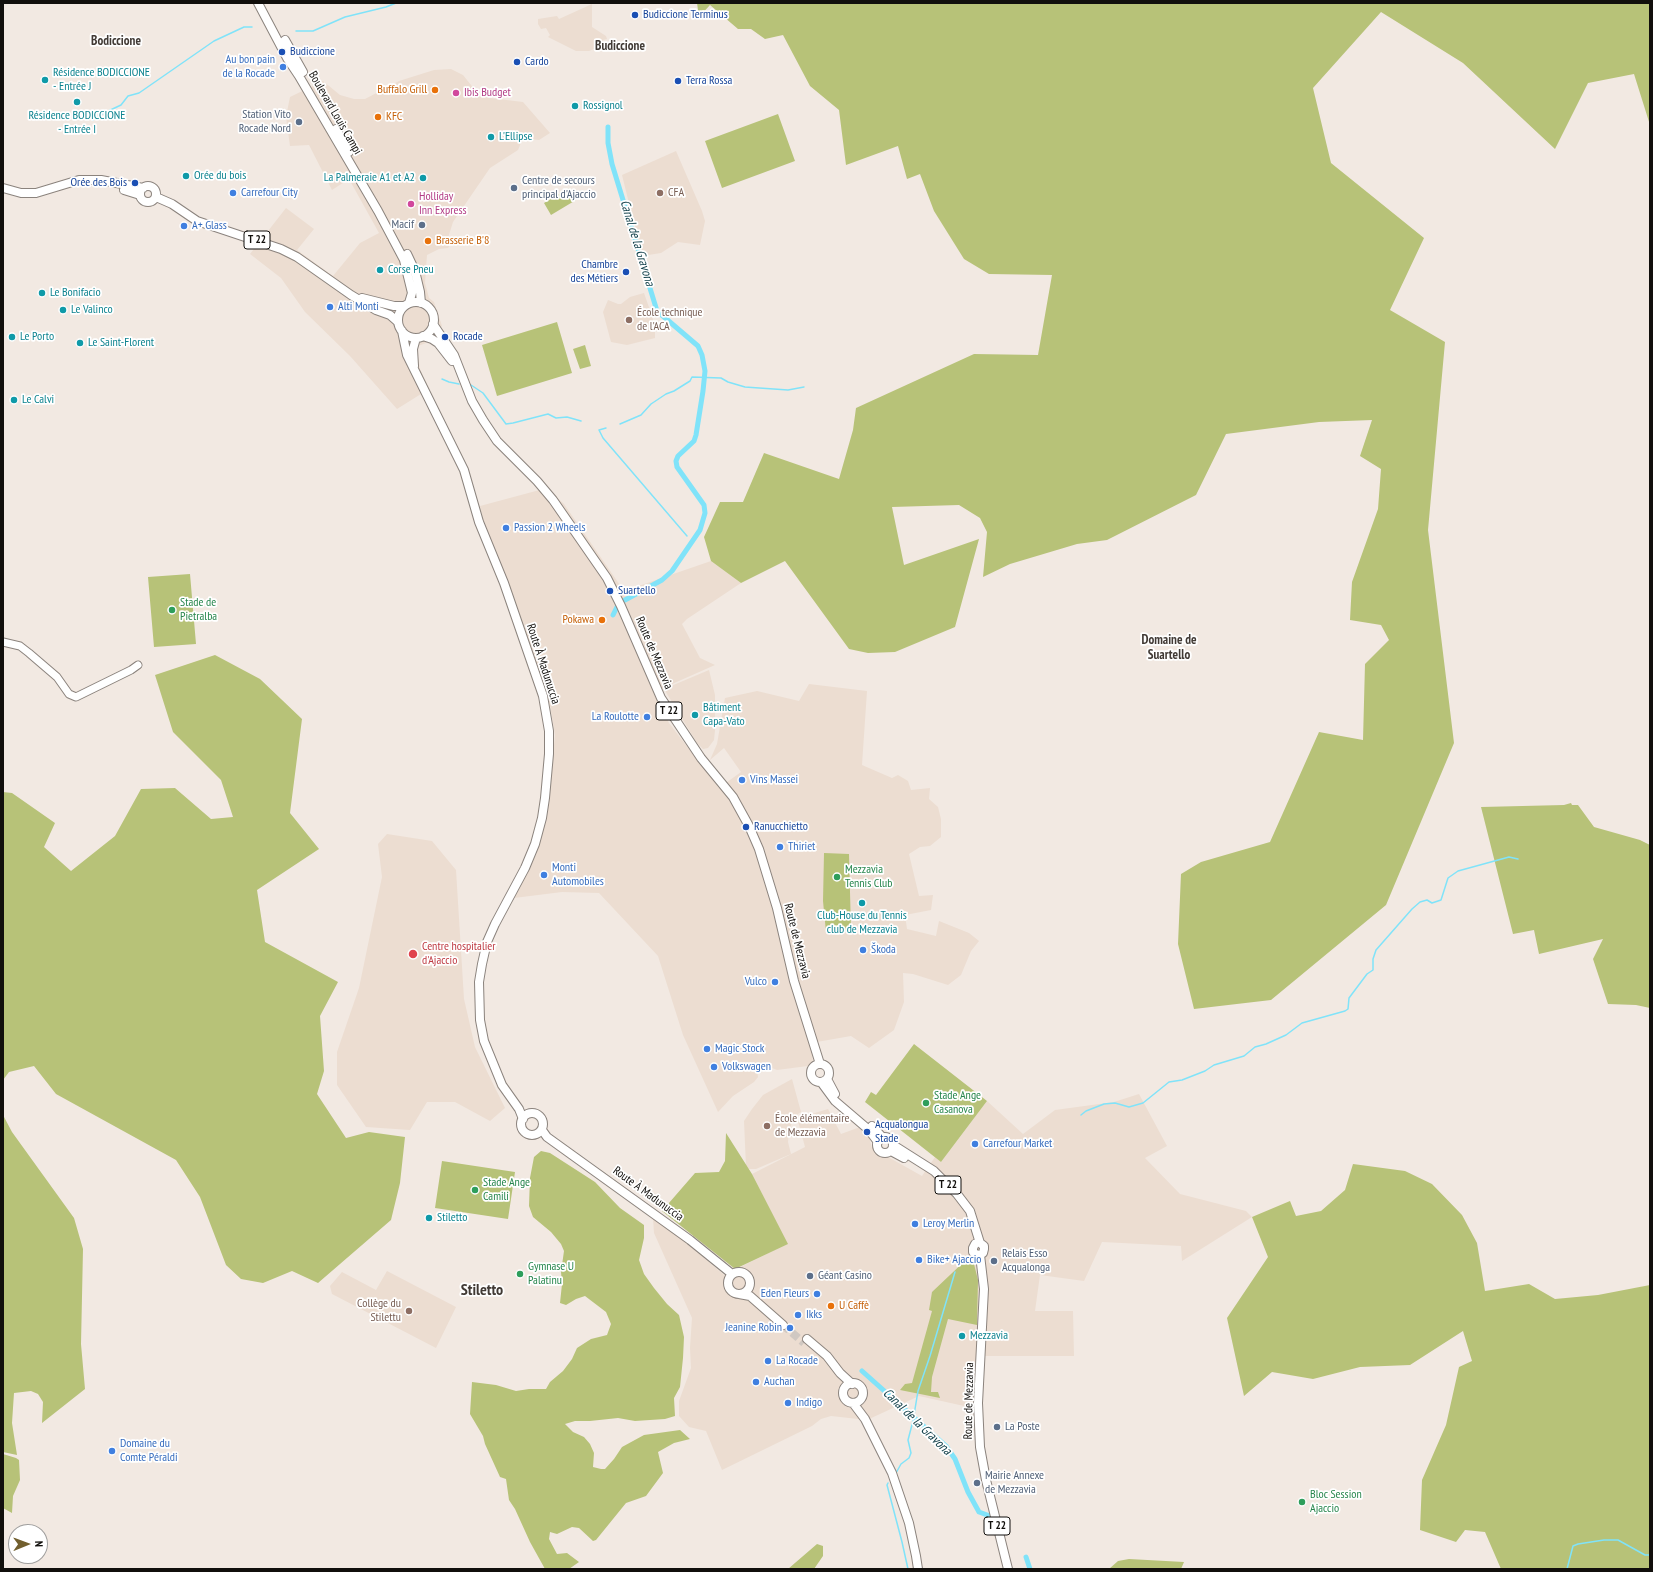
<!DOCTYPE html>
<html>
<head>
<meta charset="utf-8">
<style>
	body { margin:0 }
	#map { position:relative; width:1653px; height:1572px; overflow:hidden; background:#f2e9e2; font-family:"PT Sans Narrow",sans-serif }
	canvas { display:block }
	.frame { position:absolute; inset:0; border:4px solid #110f0c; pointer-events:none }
	.north { position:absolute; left:8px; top:1524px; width:40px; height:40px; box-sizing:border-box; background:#fff; border:1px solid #a09f9e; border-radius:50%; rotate:89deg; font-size:11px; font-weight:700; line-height:16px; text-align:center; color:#110f0c }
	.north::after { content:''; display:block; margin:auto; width:14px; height:18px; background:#725f2e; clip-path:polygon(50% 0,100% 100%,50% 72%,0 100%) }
</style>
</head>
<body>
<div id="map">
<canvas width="1653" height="1572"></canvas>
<div class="frame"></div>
<div class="north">N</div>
</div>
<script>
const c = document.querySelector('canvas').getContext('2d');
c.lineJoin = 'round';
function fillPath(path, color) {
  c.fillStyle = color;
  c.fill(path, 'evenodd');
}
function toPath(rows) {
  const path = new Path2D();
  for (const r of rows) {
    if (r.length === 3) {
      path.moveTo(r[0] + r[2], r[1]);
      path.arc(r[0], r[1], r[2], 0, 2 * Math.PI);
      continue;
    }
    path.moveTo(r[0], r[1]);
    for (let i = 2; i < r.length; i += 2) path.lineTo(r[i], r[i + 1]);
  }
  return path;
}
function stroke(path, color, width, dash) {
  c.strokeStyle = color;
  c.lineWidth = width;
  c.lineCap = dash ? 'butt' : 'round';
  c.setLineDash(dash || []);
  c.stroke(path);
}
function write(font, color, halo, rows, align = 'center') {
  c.font = font + ' "PT Sans Narrow",sans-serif';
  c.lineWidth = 3.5;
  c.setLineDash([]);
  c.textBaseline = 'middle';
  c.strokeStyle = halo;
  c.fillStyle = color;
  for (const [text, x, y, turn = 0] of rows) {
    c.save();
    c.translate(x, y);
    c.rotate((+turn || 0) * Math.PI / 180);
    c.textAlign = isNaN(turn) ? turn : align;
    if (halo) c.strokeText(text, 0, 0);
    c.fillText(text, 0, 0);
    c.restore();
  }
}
fillPath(toPath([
	[592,4,592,27,606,36,607,39,603,40,604,45,589,51,576,51,548,37,550,35,546,28,541,29,538,24,538,19,557,16,559,19],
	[451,69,463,75,475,90,490,98,523,102,550,133,539,140,523,138,518,150,490,168,453,222,448,238,450,245,448,248,439,249,427,255,425,283,429,298,434,302,442,326,426,343,418,346,417,352,420,369,429,389,397,409,350,356,305,312,281,278,250,254,286,208,314,229,297,250,333,276,360,243,379,233,349,179,332,190,309,145,290,146,286,117,290,97,323,81,340,95,354,99,365,99,399,81,434,70],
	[676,151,702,211,705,221,700,245,678,242,661,253,642,256,622,175],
	[644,293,651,313,655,327,655,338,627,345,611,342,603,312,608,300,618,304,621,304,630,297],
	[547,488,564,504,624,591,711,561,741,583,687,619,682,624,700,658,715,665,654,692,669,723,719,788,741,772,724,748,710,760,717,744,725,698,757,691,799,701,809,684,867,691,862,765,892,778,898,775,908,781,911,790,930,788,929,799,938,807,941,819,941,837,930,846,920,847,909,854,919,896,933,895,931,910,905,915,907,929,936,936,939,921,969,933,979,941,971,951,961,975,948,985,913,974,903,973,904,1002,894,1030,869,1048,851,1036,811,1043,813,1063,808,1066,777,1070,765,1065,757,1070,758,1077,754,1082,733,1096,718,1112,683,1035,658,956,599,893,562,892,514,898,536,855,547,817,555,735,550,706,526,634,483,520,480,506],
	[709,670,715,695,715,730,714,740,708,748,703,749,697,743,664,689],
	[387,834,432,841,456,870,464,999,475,1047,505,1108,490,1121,455,1102,427,1102,410,1130,366,1127,337,1085,337,1052,359,988,382,877,378,844],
	[792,1079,801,1112,795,1116,789,1130,788,1142,791,1154,756,1169,749,1169,746,1167,744,1121,752,1109,763,1095],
	[1139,1094,1167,1146,1145,1158,1180,1194,1246,1211,1252,1217,1182,1261,1181,1246,1102,1242,1084,1281,1040,1275,1035,1311,1073,1311,1074,1356,978,1356,973,1408,919,1396,867,1420,831,1416,821,1419,812,1426,722,1470,706,1431,689,1427,679,1416,679,1401,691,1368,690,1348,692,1318,654,1233,653,1218,668,1227,724,1275,787,1244,752,1174,805,1147,798,1121,805,1119,805,1116,828,1109,841,1134,860,1127,869,1137,872,1148,922,1176,935,1157,941,1162,987,1101,1023,1134,1055,1110,1114,1102],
	[387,1271,456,1307,436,1348,332,1294,330,1286,342,1272,376,1290]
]), '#ecddd1');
fillPath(toPath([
	[697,3,1650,3,1650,125,1634,74,1588,83,1555,149,1463,63,1381,12,1313,88,1331,163,1424,238,1390,310,1445,342,1428,530,1454,743,1386,905,1271,1000,1194,1009,1178,944,1181,874,1201,862,1270,842,1319,732,1363,740,1365,664,1389,640,1381,625,1350,620,1352,582,1378,509,1381,469,1360,456,1372,420,1319,422,1226,434,1196,495,1107,540,1077,544,1010,564,983,577,987,532,980,518,959,505,892,507,904,565,979,539,955,627,895,652,868,653,849,649,785,561,741,583,711,561,704,537,720,502,743,502,764,453,839,479,853,430,856,408,974,354,1038,355,1052,275,989,274,964,259,934,211,920,174,907,179,898,146,846,165,839,110,810,86,783,35,765,39,751,29,738,29,710,5,699,17],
	[778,114,795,161,722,188,705,141],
	[569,188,576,200,551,215,544,203],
	[557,322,572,373,497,396,482,345],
	[585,345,591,366,580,369,573,349],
	[190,574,196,644,154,647,148,577],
	[215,655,260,679,302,719,290,813,319,849,257,890,265,942,338,982,320,1016,324,1071,317,1094,346,1138,369,1132,405,1137,400,1183,391,1220,318,1283,292,1271,263,1283,241,1279,226,1265,200,1197,176,1160,56,1094,34,1066,9,1072,3,1080,3,792,12,793,55,823,44,847,71,871,115,836,141,789,175,788,211,819,233,817,221,780,173,732,155,675],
	[1571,803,1572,805,1578,805,1594,827,1640,840,1650,845,1650,1008,1636,1005,1608,1004,1593,959,1603,939,1539,954,1534,930,1513,934,1481,807,1564,805],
	[824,853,849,854,851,930,826,932,823,901],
	[914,1044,987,1101,941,1162,865,1102,871,1092,876,1095],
	[3,1115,12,1132,74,1218,83,1249,81,1344,85,1389,42,1423,43,1402,38,1394,31,1391,14,1393,12,1423,17,1455,3,1452],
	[726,1133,752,1174,788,1244,735,1269,662,1211,695,1173,719,1172,725,1161],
	[541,1151,550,1153,595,1182,620,1208,644,1225,644,1238,639,1260,644,1274,654,1288,667,1304,679,1315,684,1337,683,1358,680,1387,674,1398,675,1416,665,1419,635,1421,618,1418,590,1421,575,1421,565,1424,573,1432,584,1437,590,1444,594,1453,593,1467,601,1469,605,1469,614,1459,622,1447,644,1435,680,1430,690,1439,674,1443,658,1452,663,1473,646,1496,626,1503,596,1540,593,1541,579,1528,572,1527,557,1534,550,1532,549,1539,557,1554,567,1553,579,1562,569,1569,545,1569,530,1542,515,1509,509,1500,506,1479,500,1477,485,1444,483,1436,470,1414,472,1382,496,1385,516,1391,529,1389,546,1389,550,1382,563,1371,572,1359,577,1348,591,1339,607,1335,611,1324,606,1312,585,1296,576,1299,566,1305,560,1303,562,1284,561,1272,564,1251,561,1244,551,1232,533,1217,529,1206,530,1178,534,1157],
	[442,1161,515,1172,508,1219,435,1208],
	[1353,1164,1405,1171,1432,1184,1462,1215,1477,1243,1485,1291,1529,1284,1555,1299,1598,1295,1650,1285,1650,1569,1501,1569,1485,1532,1465,1530,1456,1542,1420,1530,1422,1480,1446,1425,1459,1367,1472,1361,1463,1331,1410,1365,1360,1367,1313,1379,1272,1372,1244,1396,1227,1318,1268,1257,1252,1217,1290,1201,1296,1216,1321,1211,1345,1190],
	[969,1257,974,1264,978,1280,977,1325,948,1319,932,1377,931,1392,938,1392,940,1398,900,1390,905,1384,912,1383,932,1311,929,1310,932,1292],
	[3,1454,16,1458,19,1460,20,1480,13,1496,12,1513,3,1508],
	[817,1544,823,1546,823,1556,814,1569,788,1569],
	[1129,1559,1184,1562,1181,1569,1109,1569,1118,1561]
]), '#b7c278');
stroke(toPath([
	[296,31,313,31,345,17,386,7,396,3],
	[93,120,102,114,121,105,128,96,139,93,214,41,244,27,252,27],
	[442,379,449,382,459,384],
	[471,385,483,393,506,424,513,423,548,414,556,418,567,417,581,421],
	[620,424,641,415,651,404,666,394,674,391,690,381,692,377,721,378,728,382,745,387,788,390,804,387],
	[606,428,599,430,603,438,687,536],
	[1081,1115,1086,1111,1104,1104,1115,1103,1129,1107,1143,1103,1169,1082,1182,1080,1205,1071,1214,1065,1244,1056,1255,1047,1266,1044,1286,1035,1302,1023,1345,1011,1348,1009,1349,998,1367,974,1373,970,1373,959,1376,950,1412,909,1420,902,1427,900,1432,903,1441,900,1448,878,1458,871,1509,857,1518,859],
	[896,1473,901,1464,909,1458,911,1453,908,1440,913,1421,918,1391,930,1356,955,1272],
	[888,1483,887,1485,902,1542,908,1569],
	[1567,1569,1573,1546,1578,1544,1604,1540,1618,1540,1645,1555,1650,1555]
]), '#80e3f9', 1.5);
stroke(toPath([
	[608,127,608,143,612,164,657,311,698,346,702,355,705,371,703,391,696,435,694,441,678,456,676,461,677,467,704,505,705,513,700,530,672,571,662,580,625,600],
	[613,615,617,607],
	[862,1371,946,1446,955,1459,968,1492,979,1512,990,1516],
	[1026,1557,1030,1569]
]), '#80e3f9', 5);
stroke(toPath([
	[783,1325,804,1343]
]), '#d0c8c2', 8, [8, 4]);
const minor = toPath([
	[3,642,20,646,29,653,57,677,69,694,76,697,131,670,138,665]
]);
const major = toPath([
	[258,3,287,58,299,76,378,211,404,260,412,293,409,303],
	[285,40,303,72],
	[336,129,349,152],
	[148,194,8],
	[3,188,21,193,36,193,79,180,101,180,143,188],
	[124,190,140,195],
	[156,197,172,204,197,221,281,249,297,257,351,295,376,310,390,315,398,322],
	[407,254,415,271,420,292,421,303],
	[362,298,394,306,404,306],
	[416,320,18],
	[433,324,454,355,472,401,483,420,497,441,537,481,553,500,607,578,621,606,661,698,701,758,733,797,749,826,759,849,777,908,794,981,820,1064],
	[402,331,407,355,464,470,479,522,504,583,543,696,549,731,549,754,545,798,542,818,535,844,525,868,495,924,487,942,482,964,479,982,480,1020,484,1041,502,1085,519,1109,523,1119],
	[423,336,432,339,438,343,452,361],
	[414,366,413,349,416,338],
	[820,1073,9],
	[827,1079,835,1094],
	[821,1082,835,1101,869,1130,878,1142],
	[532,1124,11],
	[872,1126,883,1138],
	[542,1130,547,1137,690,1240,732,1274],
	[885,1145,8],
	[893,1145,934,1171,957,1194,970,1211,980,1243],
	[891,1151,904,1158],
	[980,1243,984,1246,984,1249,983,1253,980,1255],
	[975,1244,973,1248,973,1252,975,1254,980,1255],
	[980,1255,984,1289,978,1403,980,1447,986,1480,1008,1569],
	[739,1283,11],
	[739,1294,750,1296,783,1325],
	[807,1339,827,1356,840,1373,852,1384],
	[853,1393,10],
	[853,1403,865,1419,892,1473,909,1523,916,1556,918,1569]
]);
stroke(minor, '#8b837d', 9);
stroke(major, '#8b837d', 10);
stroke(minor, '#fff', 7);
stroke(major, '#fff', 8);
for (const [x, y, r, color] of [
	[635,15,4,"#1a4fb4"],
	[282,52,4,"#1a4fb4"],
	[517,62,4,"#1a4fb4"],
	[283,67,4,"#3f7fe0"],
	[45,80,4,"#0f9aa8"],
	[678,81,4,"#1a4fb4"],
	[435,90,4,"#e8710a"],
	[456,93,4,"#d1479c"],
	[77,102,4,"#0f9aa8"],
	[575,106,4,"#0f9aa8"],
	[378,117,4,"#e8710a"],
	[299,122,4,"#5c6f8a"],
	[491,137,4,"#0f9aa8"],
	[186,176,4,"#0f9aa8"],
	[423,178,4,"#0f9aa8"],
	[135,183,4,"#1a4fb4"],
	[514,188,4,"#5c6f8a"],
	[233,193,4,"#3f7fe0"],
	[660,193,4,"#8d6e63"],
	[411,204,4,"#d1479c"],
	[422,225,4,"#5c6f8a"],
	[184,226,4,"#3f7fe0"],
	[428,241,4,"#e8710a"],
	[380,270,4,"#0f9aa8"],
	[626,272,4,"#1a4fb4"],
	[42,293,4,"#0f9aa8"],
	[330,307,4,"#3f7fe0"],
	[63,310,4,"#0f9aa8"],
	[629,320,4,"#8d6e63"],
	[12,337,4,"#0f9aa8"],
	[445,337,4,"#1a4fb4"],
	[80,343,4,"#0f9aa8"],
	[14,400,4,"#0f9aa8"],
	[506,528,4,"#3f7fe0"],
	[610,591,4,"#1a4fb4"],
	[172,610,4,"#2e9e5b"],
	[602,620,4,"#e8710a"],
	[695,715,4,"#0f9aa8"],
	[647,717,4,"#3f7fe0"],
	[742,780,4,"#3f7fe0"],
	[746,827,4,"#1a4fb4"],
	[780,847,4,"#3f7fe0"],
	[544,875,4,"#3f7fe0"],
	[837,877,4,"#2e9e5b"],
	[862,903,4,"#0f9aa8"],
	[863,950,4,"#3f7fe0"],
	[413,954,5,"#e0444e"],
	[775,982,4,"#3f7fe0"],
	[707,1049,4,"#3f7fe0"],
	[714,1067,4,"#3f7fe0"],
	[926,1103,4,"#2e9e5b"],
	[767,1126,4,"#8d6e63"],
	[867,1132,4,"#1a4fb4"],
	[975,1144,4,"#3f7fe0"],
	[475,1190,4,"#2e9e5b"],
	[429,1218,4,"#0f9aa8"],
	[915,1224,4,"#3f7fe0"],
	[919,1260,4,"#3f7fe0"],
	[994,1261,4,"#5c6f8a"],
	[520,1274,4,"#2e9e5b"],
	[810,1276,4,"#5c6f8a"],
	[817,1294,4,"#3f7fe0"],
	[831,1306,4,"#e8710a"],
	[409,1311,4,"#8d6e63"],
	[798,1315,4,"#3f7fe0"],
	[790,1328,4,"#3f7fe0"],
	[962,1336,4,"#0f9aa8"],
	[768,1361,4,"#3f7fe0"],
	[756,1382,4,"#3f7fe0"],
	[788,1403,4,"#3f7fe0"],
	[997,1427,4,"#5c6f8a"],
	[112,1451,4,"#3f7fe0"],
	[977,1483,4,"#5c6f8a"],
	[1302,1502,4,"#2e9e5b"]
]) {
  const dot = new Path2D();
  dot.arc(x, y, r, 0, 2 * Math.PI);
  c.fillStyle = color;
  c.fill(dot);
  stroke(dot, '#fff', 1.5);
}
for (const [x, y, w] of [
	[257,240,26],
	[669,711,26],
	[948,1185,26],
	[997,1526,26]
]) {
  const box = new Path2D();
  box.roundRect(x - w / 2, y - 9, w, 18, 3);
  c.fillStyle = '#fff';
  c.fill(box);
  stroke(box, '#110f0c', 1);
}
write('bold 11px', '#110f0c', null, [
	["T 22",257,240],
	["T 22",669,711],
	["T 22",948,1185],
	["T 22",997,1526]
]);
write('12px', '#164399', '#fff', [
	["Budiccione Terminus",643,15],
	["Budiccione",290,52],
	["Cardo",525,62],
	["Terra Rossa",686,81],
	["Orée des Bois",127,183,"right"],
	["Chambre",618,265,"right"],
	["des Métiers",618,279,"right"],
	["Rocade",453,337],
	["Suartello",618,591],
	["Ranucchietto",754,827],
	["Acqualongua",875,1125],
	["Stade",875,1139]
], 'left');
write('12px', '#366cbe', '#fff', [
	["Au bon pain",275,60,"right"],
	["de la Rocade",275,74,"right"],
	["Carrefour City",241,193],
	["A+ Glass",192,226],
	["Alti Monti",338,307],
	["Passion 2 Wheels",514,528],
	["La Roulotte",639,717,"right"],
	["Vins Massei",750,780],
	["Thiriet",788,847],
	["Monti",552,868],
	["Automobiles",552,882],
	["Škoda",871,950],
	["Vulco",767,982,"right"],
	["Magic Stock",715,1049],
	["Volkswagen",722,1067],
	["Carrefour Market",983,1144],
	["Leroy Merlin",923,1224],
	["Bike+ Ajaccio",927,1260],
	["Eden Fleurs",809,1294,"right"],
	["Ikks",806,1315],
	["Jeanine Robin",782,1328,"right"],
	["La Rocade",776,1361],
	["Auchan",764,1382],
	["Indigo",796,1403],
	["Domaine du",120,1444],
	["Comte Péraldi",120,1458]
], 'left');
write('12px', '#0d838f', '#fff', [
	["Résidence BODICCIONE",53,73],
	["- Entrée J",53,87],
	["Rossignol",583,106],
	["Résidence BODICCIONE",77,116,"center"],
	["- Entrée I",77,130,"center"],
	["L'Ellipse",499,137],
	["Orée du bois",194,176],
	["La Palmeraie A1 et A2",415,178,"right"],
	["Corse Pneu",388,270],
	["Le Bonifacio",50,293],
	["Le Valinco",71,310],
	["Le Porto",20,337],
	["Le Saint-Florent",88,343],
	["Le Calvi",22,400],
	["Bâtiment",703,708],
	["Capa-Vato",703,722],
	["Club-House du Tennis",862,916,"center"],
	["club de Mezzavia",862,930,"center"],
	["Stiletto",437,1218],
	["Mezzavia",970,1336]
], 'left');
write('12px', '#c56008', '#fff', [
	["Buffalo Grill",427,90,"right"],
	["KFC",386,117],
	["Brasserie B'8",436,241],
	["Pokawa",594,620,"right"],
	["U Caffè",839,1306]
], 'left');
write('12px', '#b23c85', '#fff', [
	["Ibis Budget",464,93],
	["Holliday",419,197],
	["Inn Express",419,211]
], 'left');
write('12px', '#110f0c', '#fff', [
	["Boulevard Louis Campi",335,113,60],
	["Route de Mezzavia",654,653,67],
	["Route À Madunuccia",543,664,72],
	["Route de Mezzavia",797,941,76],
	["Route À Madunuccia",648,1194,36],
	["Route de Mezzavia",969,1401,-89]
]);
write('12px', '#4e5e75', '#fff', [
	["Station Vito",291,115,"right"],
	["Rocade Nord",291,129,"right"],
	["Centre de secours",522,181],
	["principal d'Ajaccio",522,195],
	["Macif",414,225,"right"],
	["Relais Esso",1002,1254],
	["Acqualonga",1002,1268],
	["Géant Casino",818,1276],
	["La Poste",1005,1427],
	["Mairie Annexe",985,1476],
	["de Mezzavia",985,1490]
], 'left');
write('12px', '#785e54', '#fff', [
	["CFA",668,193],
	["École technique",637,313],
	["de l'ACA",637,327],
	["École élémentaire",775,1119],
	["de Mezzavia",775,1133],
	["Collège du",401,1304,"right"],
	["Stilettu",401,1318,"right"]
], 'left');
write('12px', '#27864d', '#fff', [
	["Stade de",180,603],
	["Pietralba",180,617],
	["Mezzavia",845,870],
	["Tennis Club",845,884],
	["Stade Ange",934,1096],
	["Casanova",934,1110],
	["Stade Ange",483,1183],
	["Camili",483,1197],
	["Gymnase U",528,1267],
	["Palatinu",528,1281],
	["Bloc Session",1310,1495],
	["Ajaccio",1310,1509]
], 'left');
write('12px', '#be3a42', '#fff', [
	["Centre hospitalier",422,947],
	["d'Ajaccio",422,961]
], 'left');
write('bold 13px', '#413a35', '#fff', [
	["Bodiccione",116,41],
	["Budiccione",620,46],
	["Domaine de",1169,640],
	["Suartello",1169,655]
]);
write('italic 13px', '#0e3d47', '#fff', [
	["Canal de la Gravona",637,243,73],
	["Canal de la Gravona",917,1422,44]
]);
write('bold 16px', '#413a35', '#fff', [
	["Stiletto",482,1290]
]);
</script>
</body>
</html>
